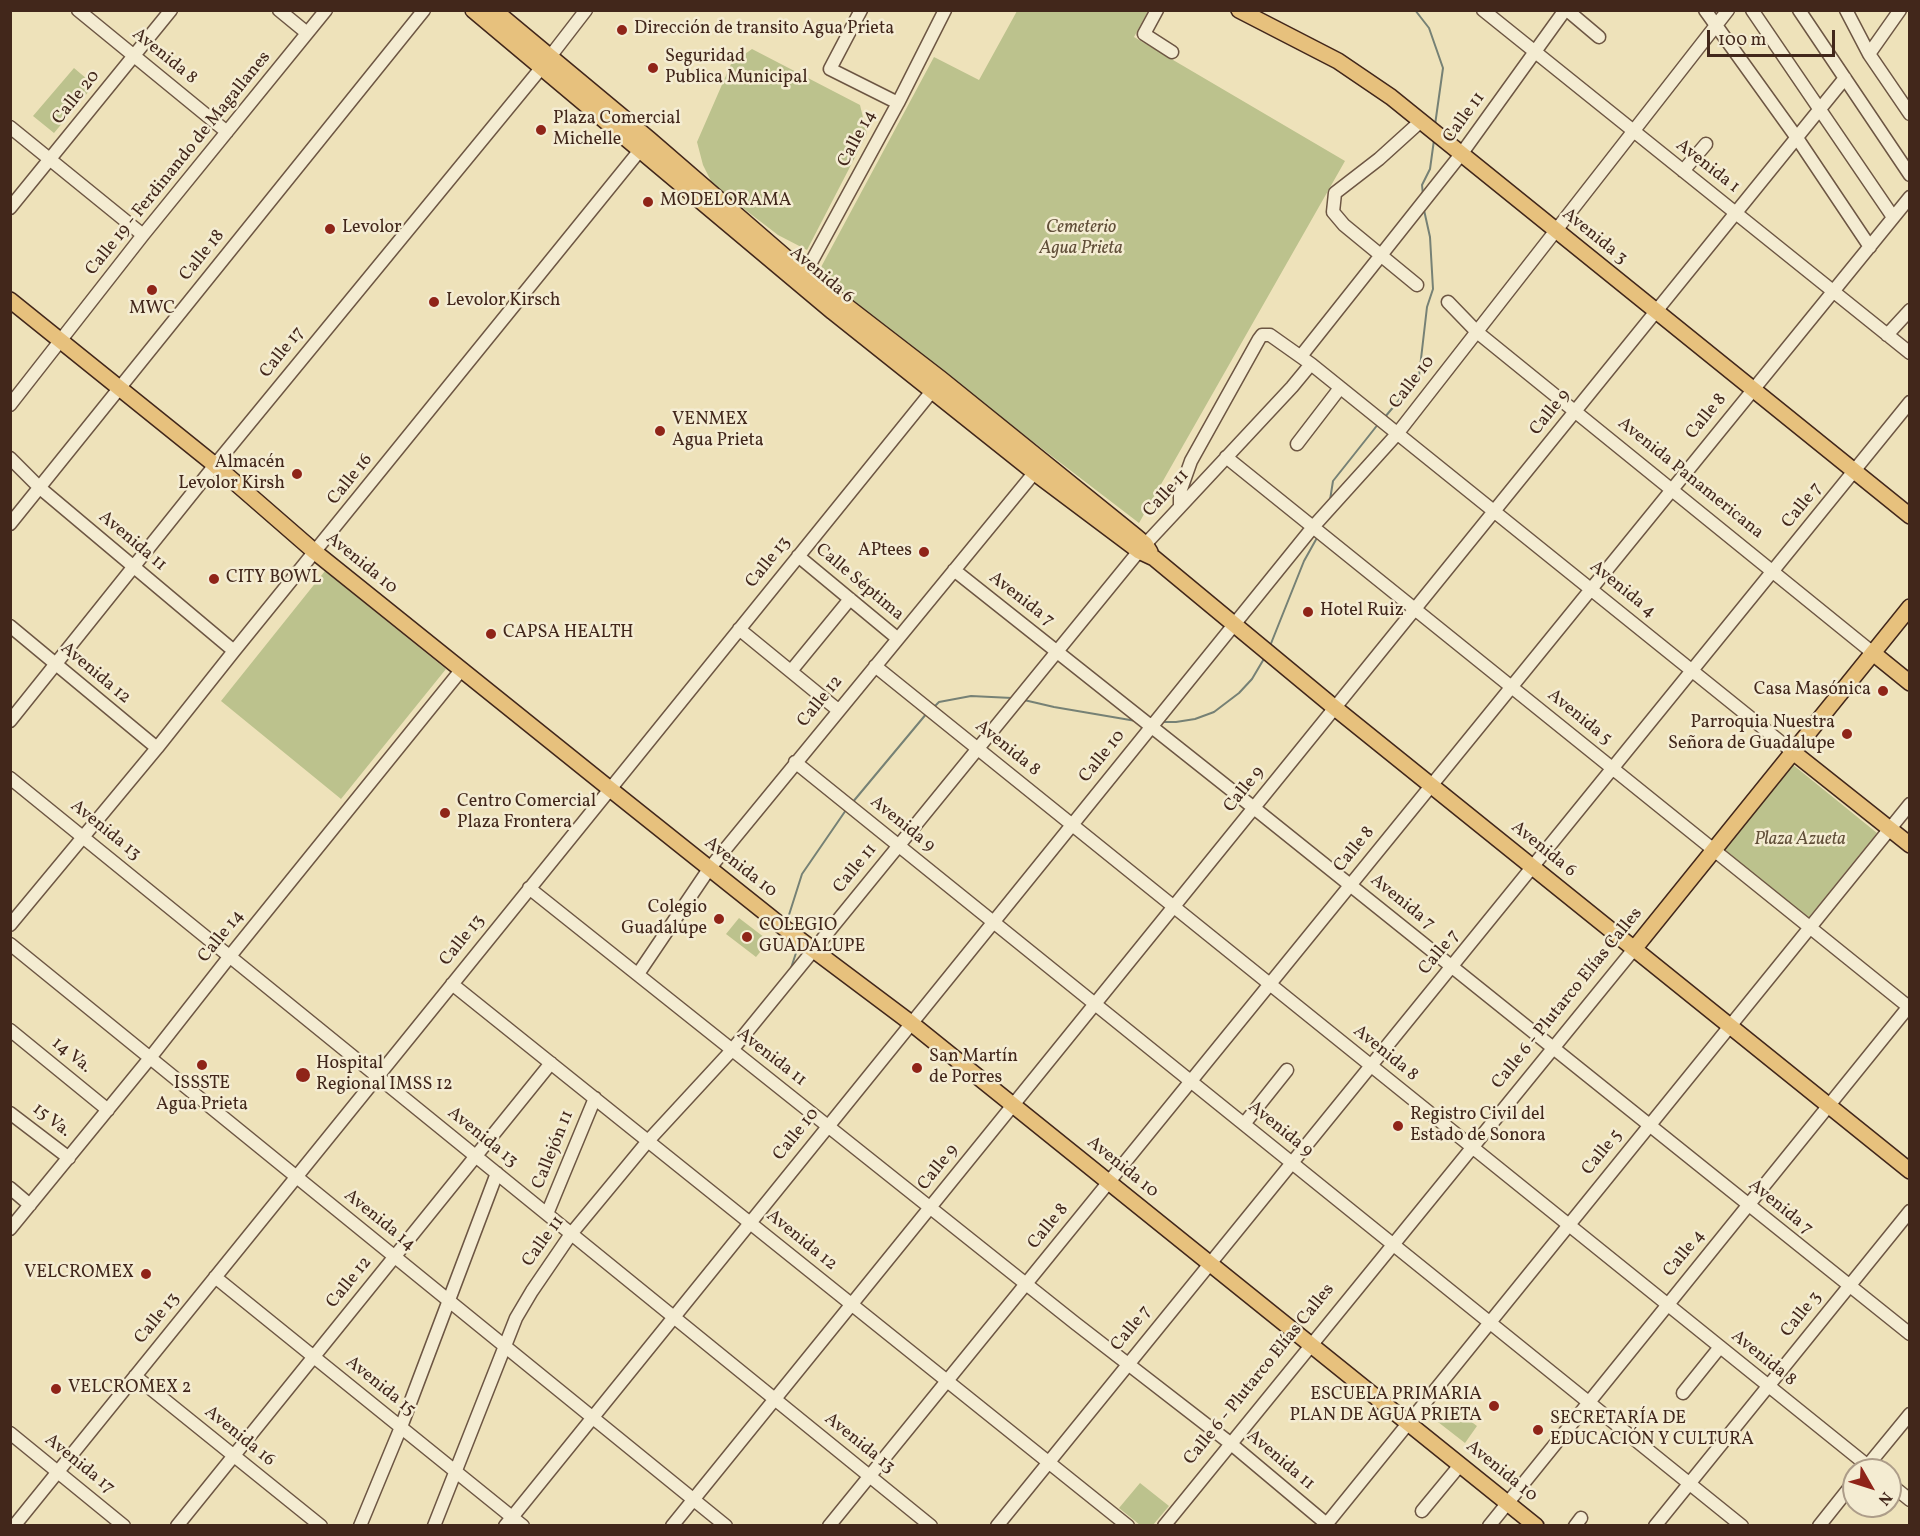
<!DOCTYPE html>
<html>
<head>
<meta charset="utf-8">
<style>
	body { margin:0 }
	#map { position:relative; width:1920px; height:1536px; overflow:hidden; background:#eee2ba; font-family:Vollkorn,serif }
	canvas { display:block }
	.frame { position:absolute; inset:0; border:12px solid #42271b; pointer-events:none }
	.north { position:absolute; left:1842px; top:1458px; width:60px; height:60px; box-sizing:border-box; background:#f4ecd2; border:2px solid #ad9d89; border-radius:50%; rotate:129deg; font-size:16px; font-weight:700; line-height:24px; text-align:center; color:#42271b }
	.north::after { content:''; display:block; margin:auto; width:21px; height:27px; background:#8f2418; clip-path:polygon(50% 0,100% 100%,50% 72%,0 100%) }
	.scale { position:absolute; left:1707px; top:30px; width:128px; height:27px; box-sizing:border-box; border:3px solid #42271b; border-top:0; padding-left:8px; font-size:18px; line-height:21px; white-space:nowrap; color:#42271b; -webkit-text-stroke:4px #f4ecd2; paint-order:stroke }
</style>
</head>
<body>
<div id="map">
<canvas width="1920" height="1536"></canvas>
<div class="frame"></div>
<div class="north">N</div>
<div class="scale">100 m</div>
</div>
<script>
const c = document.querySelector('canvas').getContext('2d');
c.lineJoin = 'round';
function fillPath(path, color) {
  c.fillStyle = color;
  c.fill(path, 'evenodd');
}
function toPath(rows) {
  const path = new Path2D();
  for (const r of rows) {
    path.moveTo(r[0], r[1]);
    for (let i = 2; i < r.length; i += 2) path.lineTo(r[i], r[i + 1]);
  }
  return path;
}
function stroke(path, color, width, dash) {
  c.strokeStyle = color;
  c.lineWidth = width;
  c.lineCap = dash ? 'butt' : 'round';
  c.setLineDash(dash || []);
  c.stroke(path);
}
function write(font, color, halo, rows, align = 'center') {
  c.font = font + ' Vollkorn,serif';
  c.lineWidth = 5;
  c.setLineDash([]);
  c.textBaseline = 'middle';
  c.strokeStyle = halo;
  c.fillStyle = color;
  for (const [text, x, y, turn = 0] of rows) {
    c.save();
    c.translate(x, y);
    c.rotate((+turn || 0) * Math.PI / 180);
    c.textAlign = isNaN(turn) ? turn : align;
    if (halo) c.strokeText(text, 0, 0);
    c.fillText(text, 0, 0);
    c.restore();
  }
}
fillPath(toPath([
	[1017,11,1148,11,1134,37,1345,161,1139,523,826,283,820,269,934,57,979,80],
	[752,49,860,105,867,134,807,250,778,235,713,185,703,165,697,142,731,64],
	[74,68,94,85,54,133,33,116],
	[325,571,446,669,341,799,221,701],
	[1792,764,1877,833,1808,918,1723,850],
	[739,918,769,941,756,957,726,934],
	[1450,1406,1477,1426,1465,1443,1438,1422],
	[1140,1483,1169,1506,1153,1525,1140,1525,1119,1508]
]), '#bcc28d');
stroke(toPath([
	[1415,10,1429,28,1443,68,1435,125],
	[1423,195,1422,185,1430,169,1434,140],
	[1385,417,1419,376,1427,307,1433,289,1430,237,1424,210],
	[1330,500,1333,481,1379,423],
	[1270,646,1304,561,1318,536],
	[1024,700,1054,707,1136,721],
	[934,707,939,702,971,696,1012,698],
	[1163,722,1176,722,1195,719,1214,712,1239,693,1252,679,1265,657],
	[852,803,927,713],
	[789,923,788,918,802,874,846,810],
	[790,971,797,950,796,945]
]), '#768175', 2);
const minor = toPath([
	[78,10,227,132],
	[279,10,307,33],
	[861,10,830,69,898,103],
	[1157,10,1144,34,1172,52],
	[1483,10,1910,353],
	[1567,10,1599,37],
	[1705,10,1797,138,1870,247],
	[1752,10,1893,217],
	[1799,10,1910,175],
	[1846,10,1869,54,1910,114],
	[1869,54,1900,10],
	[10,127,143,235],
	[1683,171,1706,144],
	[10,208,171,10],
	[802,279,898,103,945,10],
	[1417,285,1344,225,1333,212,1335,193,1379,159,1421,121],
	[1448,302,1477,332,1873,653],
	[1887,335,1910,310],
	[1301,356,1462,153,1565,10],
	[10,405,143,235,326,10],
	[1297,444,1340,388],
	[1226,457,1910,1008],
	[10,458,40,488,234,651],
	[1180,505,1180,492,1191,461,1259,339,1262,335,1270,335,1311,364,1793,752],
	[10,524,424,10],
	[798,556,897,638],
	[954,570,1254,808,1910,1334],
	[10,626,157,748],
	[739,629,838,710],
	[875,666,1873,1470],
	[791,671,850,599],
	[10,721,215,465,542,67,586,10],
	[795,762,1742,1526],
	[10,778,931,1526],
	[529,888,1075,1323,1230,1443,1329,1526],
	[10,925,157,748,234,651,645,144],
	[10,944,726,1526],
	[638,974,709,869,1039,467],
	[452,984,1128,1526],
	[10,1030,108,1110],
	[10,1113,69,1158],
	[1244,1124,1287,1070],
	[10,1188,30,1205],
	[547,1214,595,1098],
	[10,1229,150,1058,230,956,462,669],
	[215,1277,523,1526],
	[135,1376,321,1526],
	[1683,1393,1720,1347],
	[10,1433,124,1526],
	[1864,1470,1910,1414],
	[1890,1484,1910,1500],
	[1422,1511,1460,1465],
	[14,1526,937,385],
	[177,1526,551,1063],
	[360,1526,401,1427,497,1173],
	[434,1526,516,1318,532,1291,571,1234,648,1141,732,1050,1139,551,1292,387,1311,364],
	[505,1526,1313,527,1397,434,1728,10],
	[672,1526,1845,78],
	[829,1526,1910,197],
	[997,1526,1910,402],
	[1164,1526,1634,949],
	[1325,1526,1910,804],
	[1489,1526,1910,1005],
	[1575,1526,1581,1518],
	[1655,1526,1910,1211],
	[1819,1526,1854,1482]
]);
const major = toPath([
	[473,10,833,312,1035,473,1139,551,1154,558,1335,708,1910,1171],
	[494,10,649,139,805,274,941,379,1133,534,1145,544,1150,552],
	[1239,10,1338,61,1391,97,1910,516],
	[10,300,215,465,315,552,610,789,783,927,911,1023,1536,1526],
	[1873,653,1910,683],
	[1793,752,1910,845],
	[1634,949,1910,607]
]);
stroke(minor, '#6d5643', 15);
stroke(major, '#42271b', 18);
stroke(minor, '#f4ecd2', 12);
stroke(major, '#e7c17d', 15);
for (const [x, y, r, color] of [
	[622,30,6,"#8f2418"],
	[653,68,6,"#8f2418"],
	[541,130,6,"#8f2418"],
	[648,202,6,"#8f2418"],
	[330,229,6,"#8f2418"],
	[152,290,6,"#8f2418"],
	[434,302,6,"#8f2418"],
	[660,431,6,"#8f2418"],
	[297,474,6,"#8f2418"],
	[924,552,6,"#8f2418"],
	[214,579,6,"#8f2418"],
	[1308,612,6,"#8f2418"],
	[491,634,6,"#8f2418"],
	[1883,691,6,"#8f2418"],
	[1847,734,6,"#8f2418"],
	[445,813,6,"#8f2418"],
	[719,919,6,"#8f2418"],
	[747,937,6,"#8f2418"],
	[202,1065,6,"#8f2418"],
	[917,1068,6,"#8f2418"],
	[303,1075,8,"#8f2418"],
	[1398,1126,6,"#8f2418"],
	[146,1274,6,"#8f2418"],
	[56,1389,6,"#8f2418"],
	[1494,1406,6,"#8f2418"],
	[1538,1430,6,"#8f2418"]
]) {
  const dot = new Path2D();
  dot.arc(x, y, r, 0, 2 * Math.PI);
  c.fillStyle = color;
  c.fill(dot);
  stroke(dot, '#f4ecd2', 2);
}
write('18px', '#42271b', '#f4ecd2', [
	["Dirección de transito Agua Prieta",634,30],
	["Seguridad",665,58],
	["Publica Municipal",665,79],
	["Plaza Comercial",553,120],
	["Michelle",553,141],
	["MODELORAMA",660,202],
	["Levolor",342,229],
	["Levolor Kirsch",446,302],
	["MWC",152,310,"center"],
	["VENMEX",672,421],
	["Agua Prieta",672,442],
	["Almacén",285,464,"right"],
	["Levolor Kirsh",285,485,"right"],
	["APtees",912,552,"right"],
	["CITY BOWL",226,579],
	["Hotel Ruiz",1320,612],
	["CAPSA HEALTH",503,634],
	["Casa Masónica",1871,691,"right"],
	["Parroquia Nuestra",1835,724,"right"],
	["Señora de Guadalupe",1835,745,"right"],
	["Centro Comercial",457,803],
	["Plaza Frontera",457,824],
	["Colegio",707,909,"right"],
	["Guadalupe",707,930,"right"],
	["COLEGIO",759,927],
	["GUADALUPE",759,948],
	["San Martín",929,1058],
	["de Porres",929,1079],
	["Hospital",316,1065],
	["Regional IMSS 12",316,1086],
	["ISSSTE",202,1085,"center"],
	["Agua Prieta",202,1106,"center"],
	["Registro Civil del",1410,1116],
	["Estado de Sonora",1410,1137],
	["VELCROMEX",134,1274,"right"],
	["VELCROMEX 2",68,1389],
	["ESCUELA PRIMARIA",1482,1396,"right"],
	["PLAN DE AGUA PRIETA",1482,1417,"right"],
	["SECRETARÍA DE",1550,1420],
	["EDUCACIÓN Y CULTURA",1550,1441]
], 'left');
write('18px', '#42271b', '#f4ecd2', [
	["Avenida 8",164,57,39],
	["Calle 20",77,98,-51],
	["Calle 11",1465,118,-54],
	["Calle 14",858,139,-62],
	["Calle 19 - Ferdinando de Magallanes",179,164,-51],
	["Avenida 1",1707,167,38],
	["Avenida 3",1594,237,39],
	["Calle 18",203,256,-51],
	["Avenida 6",821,276,40],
	["Calle 17",283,353,-51],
	["Calle 10",1413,383,-52],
	["Calle 9",1551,413,-51],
	["Calle 8",1707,417,-51],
	["Avenida Panamericana",1690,479,39],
	["Calle 16",351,480,-51],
	["Calle 11",1167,494,-47],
	["Calle 7",1803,506,-51],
	["Avenida 11",132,542,40],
	["Calle 13",769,563,-51],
	["Avenida 10",361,564,39],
	["Calle Séptima",859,583,40],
	["Avenida 4",1622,590,39],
	["Avenida 7",1021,600,38],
	["Avenida 12",95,674,40],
	["Calle 12",821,702,-51],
	["Avenida 5",1579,718,39],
	["Avenida 8",1007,749,39],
	["Calle 10",1103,757,-51],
	["Calle 9",1245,790,-51],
	["Avenida 9",902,825,39],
	["Avenida 13",105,831,39],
	["Calle 8",1355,850,-51],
	["Avenida 6",1543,850,39],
	["Avenida 10",740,868,38],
	["Calle 11",856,869,-51],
	["Avenida 7",1402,903,39],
	["Calle 14",222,937,-51],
	["Calle 13",463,941,-51],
	["Calle 7",1440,953,-50],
	["Calle 6 - Plutarco Elías Calles",1568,999,-51],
	["Avenida 8",1385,1054,39],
	["14 Va.",71,1056,39],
	["Avenida 11",771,1058,38],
	["15 Va.",51,1121,38],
	["Avenida 9",1280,1130,39],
	["Calle 10",797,1135,-51],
	["Avenida 13",482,1138,39],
	["Callejón 11",554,1150,-68],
	["Calle 5",1603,1153,-51],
	["Calle 9",939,1168,-51],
	["Avenida 10",1122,1168,39],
	["Avenida 7",1780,1208,39],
	["Avenida 14",379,1221,39],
	["Calle 8",1049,1227,-51],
	["Avenida 12",801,1241,39],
	["Calle 11",544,1242,-54],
	["Calle 4",1685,1254,-51],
	["Calle 12",350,1283,-51],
	["Calle 3",1802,1315,-51],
	["Calle 13",158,1319,-51],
	["Calle 7",1132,1329,-51],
	["Avenida 8",1763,1359,39],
	["Calle 6 - Plutarco Elías Calles",1260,1375,-51],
	["Avenida 15",380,1387,39],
	["Avenida 16",239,1437,39],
	["Avenida 13",859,1444,39],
	["Avenida 11",1280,1461,40],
	["Avenida 17",79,1465,39],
	["Avenida 10",1501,1472,39]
]);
write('italic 18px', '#604e38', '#f4ecd2', [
	["Cemeterio",1081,229],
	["Agua Prieta",1081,250],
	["Plaza Azueta",1800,841]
]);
</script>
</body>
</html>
